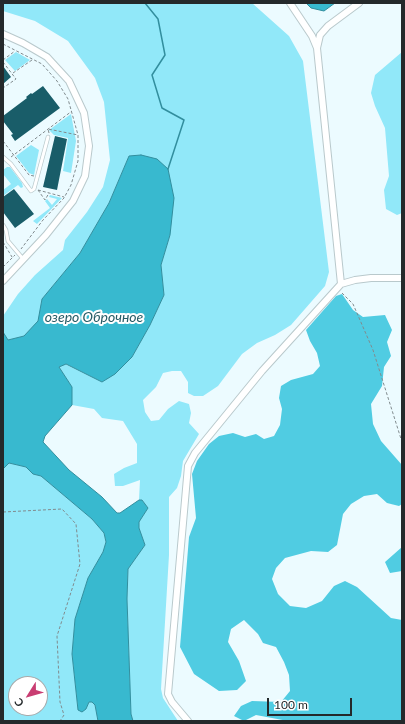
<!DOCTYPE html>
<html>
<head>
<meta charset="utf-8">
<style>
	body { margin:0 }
	#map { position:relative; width:405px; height:724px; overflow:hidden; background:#ecfbff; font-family:Lato,sans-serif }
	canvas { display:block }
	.frame { position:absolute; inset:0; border:4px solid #24292b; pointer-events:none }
	.north { position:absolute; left:8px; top:676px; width:40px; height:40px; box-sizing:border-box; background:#fff; border:1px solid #a7a9aa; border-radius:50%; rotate:233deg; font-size:11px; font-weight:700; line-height:16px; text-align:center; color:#24292b }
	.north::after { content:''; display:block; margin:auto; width:14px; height:18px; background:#c93d72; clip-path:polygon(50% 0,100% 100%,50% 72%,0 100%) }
	.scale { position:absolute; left:267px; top:698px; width:85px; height:18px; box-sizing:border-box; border:2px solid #24292b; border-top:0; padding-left:5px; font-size:12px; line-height:14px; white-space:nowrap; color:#24292b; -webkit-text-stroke:3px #fff; paint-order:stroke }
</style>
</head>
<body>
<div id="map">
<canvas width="405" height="724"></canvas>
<div class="frame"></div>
<div class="north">С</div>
<div class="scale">100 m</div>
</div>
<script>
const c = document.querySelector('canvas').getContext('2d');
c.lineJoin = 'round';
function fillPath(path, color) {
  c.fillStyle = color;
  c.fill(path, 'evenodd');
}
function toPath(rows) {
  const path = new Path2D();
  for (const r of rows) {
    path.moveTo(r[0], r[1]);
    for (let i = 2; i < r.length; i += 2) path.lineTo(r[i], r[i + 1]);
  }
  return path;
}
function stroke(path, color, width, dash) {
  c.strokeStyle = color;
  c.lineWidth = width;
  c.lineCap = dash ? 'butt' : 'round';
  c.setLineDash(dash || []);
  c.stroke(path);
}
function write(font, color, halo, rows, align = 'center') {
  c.font = font + ' Lato,sans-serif';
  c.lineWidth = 4;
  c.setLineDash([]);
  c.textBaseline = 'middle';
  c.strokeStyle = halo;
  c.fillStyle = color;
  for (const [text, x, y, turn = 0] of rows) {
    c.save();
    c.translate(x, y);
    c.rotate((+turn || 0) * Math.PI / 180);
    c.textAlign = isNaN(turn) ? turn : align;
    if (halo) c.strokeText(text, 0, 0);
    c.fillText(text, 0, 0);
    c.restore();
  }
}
fillPath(toPath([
	[3,3,252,3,289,36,303,61,329,272,325,286,291,325,275,335,257,343,242,354,218,386,203,396,194,396,188,393,188,382,181,371,172,371,163,373,156,387,143,400,145,412,151,421,159,420,168,409,179,401,189,404,191,413,189,423,199,434,183,461,181,476,177,488,169,497,169,555,161,689,163,698,178,721,133,721,131,714,127,599,128,569,145,545,139,528,139,522,148,508,142,500,139,500,140,480,123,486,115,486,114,474,124,468,137,463,137,444,123,421,102,418,94,409,72,405,72,387,59,367,65,364,102,382,132,357,150,325,164,295,161,265,170,235,129,156,109,203,80,253,42,299,39,321,24,336,8,340,3,332,3,316,18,294,35,275,63,250,65,240,87,212,103,187,110,160,104,102,95,78,68,41,35,21,3,11],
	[16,52,30,60,15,71,5,60],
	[402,52,402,213,397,215,386,209,384,190,389,176,385,128,375,106,371,93,375,75],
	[71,114,76,141,71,173,63,171,68,138,54,135,49,130],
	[31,145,39,150,34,175,29,173,16,156],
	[7,167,10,167,22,183,23,187,21,188,18,185,3,196,3,190,11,184,3,174,3,170],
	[50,195,62,198,37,224,33,221,50,208,45,201,47,199,52,205,57,199,49,197],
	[9,463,26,467,33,474,41,476,92,519,104,533,106,543,103,552,88,578,75,619,72,654,78,710,86,709,89,702,92,702,95,705,98,721,3,721,3,469],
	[16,684,40,684,40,708,16,708]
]), '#91e8f9');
fillPath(toPath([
	[342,294,353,310,363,317,385,315,392,330,387,342,391,356,384,367,382,386,371,404,373,424,381,441,402,465,402,504,399,506,387,503,377,494,364,496,351,504,343,514,337,545,328,552,311,551,285,558,276,568,272,579,278,594,290,606,306,608,322,601,334,586,345,581,357,587,391,618,402,620,402,721,288,721,256,715,244,721,234,716,241,706,252,701,281,702,290,691,289,675,284,662,276,647,263,643,258,634,244,620,231,629,228,642,239,661,246,681,237,690,219,691,194,674,180,647,189,537,196,518,192,474,197,461,209,444,219,436,233,433,245,437,256,434,264,439,274,436,280,425,282,409,279,398,281,386,291,380,313,374,320,366,317,353,310,341,306,330,336,296],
	[402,547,402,571,390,573,385,562]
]), '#50cce2');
const water = toPath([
	[306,3,335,3,324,11,311,8,306,3],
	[141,155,157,159,168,169,174,198,170,235,161,265,164,295,150,325,132,357,115,374,102,382,66,364,59,367,72,387,72,405,45,436,43,442,69,470,102,497,117,513,120,513,139,500,142,500,148,508,139,522,139,528,145,545,128,569,127,599,131,714,133,721,98,721,95,705,92,702,89,702,86,709,82,712,78,710,72,654,75,619,88,578,103,552,106,542,104,533,92,519,41,476,33,474,26,467,9,463,3,469,3,332,8,340,24,336,38,321,42,299,80,253,109,203,129,156,141,155]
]);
fillPath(water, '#38b9cf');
stroke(water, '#328e9e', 1);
stroke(toPath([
	[145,3,158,19,165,55,152,75,162,108,184,120,168,169]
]), '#328e9e', 1.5);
fillPath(toPath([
	[3,66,11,77,3,84],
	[43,86,60,108,15,141,11,135,13,134,3,121,3,116,27,98,26,97,31,93,32,94],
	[55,136,67,139,57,190,43,187],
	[14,189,34,214,15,228,3,212,3,197]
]), '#195d69');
const lane = toPath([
	[3,157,11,164,31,191,34,189,48,137],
	[3,225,6,230,8,241,24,260]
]);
const street = toPath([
	[290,3,312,36,317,48],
	[3,34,23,43,47,57,69,81,84,113,89,146,85,176,73,201,46,235,3,281],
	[341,284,317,48,320,35,328,26,359,3],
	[188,721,172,702,168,694,188,466,195,453,262,371,341,284,355,280,371,278,402,278]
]);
stroke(lane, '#b9c9cc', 4.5);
stroke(street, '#b9c9cc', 8);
stroke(toPath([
	[3,44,42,64,57,81,68,99,78,135,78,161,71,185,64,198,43,220,21,249],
	[3,60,15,51],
	[3,62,16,79,3,88],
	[13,73,32,60],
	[49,133,48,129,78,135],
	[3,141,29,175,34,176],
	[11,157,72,111],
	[38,190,45,200,49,193],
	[38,190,64,197],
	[3,242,12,257],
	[3,267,15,255],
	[342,293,353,304,373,350,402,442],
	[3,512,62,509,76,524,80,564,57,636,60,702,64,715,60,721]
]), '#818b8e', 1, [3, 2]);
stroke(lane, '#fff', 3);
stroke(street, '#fff', 6);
write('italic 14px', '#285c66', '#fff', [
	["озеро Оброчное",94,317]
]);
</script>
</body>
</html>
